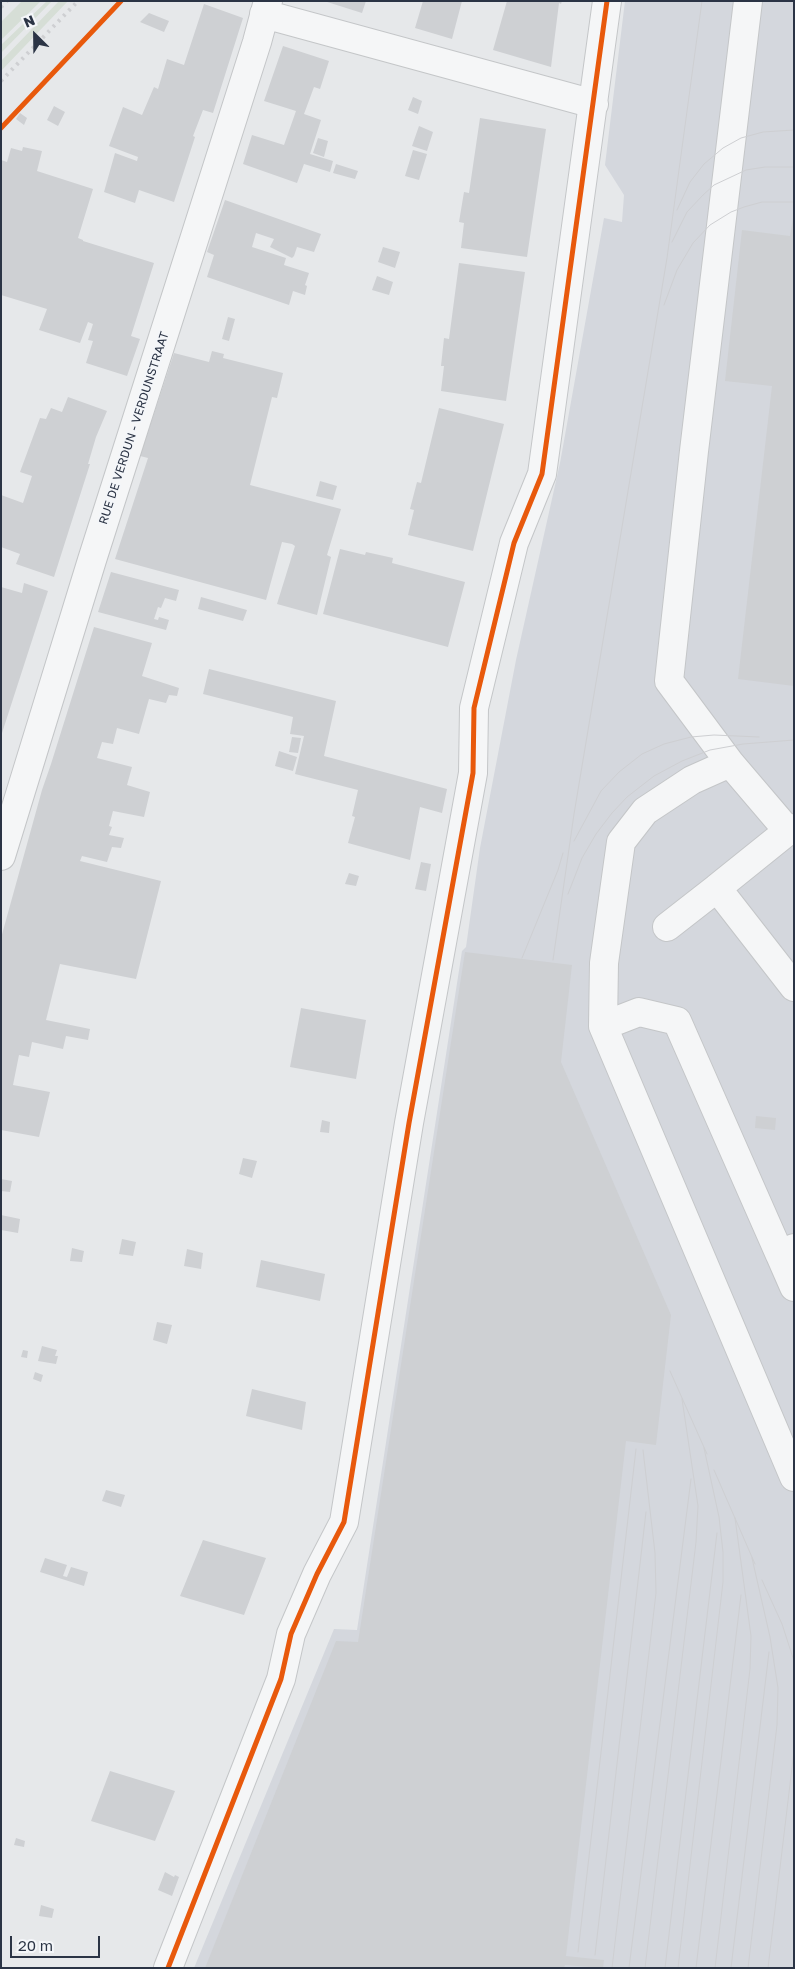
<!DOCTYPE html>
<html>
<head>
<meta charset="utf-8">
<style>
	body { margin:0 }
	#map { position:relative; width:795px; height:1969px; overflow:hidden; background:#e6e8ea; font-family:"Golos Text",sans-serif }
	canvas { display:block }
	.frame { position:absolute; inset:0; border:2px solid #2b3445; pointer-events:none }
	.north { position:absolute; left:10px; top:10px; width:50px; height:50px; -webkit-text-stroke:4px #f4f6f9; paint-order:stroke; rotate:337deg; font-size:14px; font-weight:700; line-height:20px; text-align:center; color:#2b3445 }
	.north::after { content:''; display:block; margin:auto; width:18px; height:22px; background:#2b3445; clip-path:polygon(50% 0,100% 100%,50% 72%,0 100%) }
	.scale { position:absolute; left:10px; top:1936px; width:90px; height:22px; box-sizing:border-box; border:2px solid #2b3445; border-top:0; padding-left:6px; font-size:15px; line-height:18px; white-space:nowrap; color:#2b3445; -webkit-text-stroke:4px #f4f6f9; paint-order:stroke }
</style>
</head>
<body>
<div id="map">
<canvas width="795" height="1969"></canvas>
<div class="frame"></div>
<div class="north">N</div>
<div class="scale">20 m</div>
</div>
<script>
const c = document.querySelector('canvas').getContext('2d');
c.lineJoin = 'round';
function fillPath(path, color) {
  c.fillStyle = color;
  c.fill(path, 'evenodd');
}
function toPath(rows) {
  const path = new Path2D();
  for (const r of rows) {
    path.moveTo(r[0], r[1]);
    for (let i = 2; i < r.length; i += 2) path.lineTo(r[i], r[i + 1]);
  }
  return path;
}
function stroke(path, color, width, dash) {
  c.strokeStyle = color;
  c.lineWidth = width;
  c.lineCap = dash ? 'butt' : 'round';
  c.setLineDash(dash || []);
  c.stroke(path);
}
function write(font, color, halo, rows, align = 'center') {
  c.font = font + ' "Golos Text",sans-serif';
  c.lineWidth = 4;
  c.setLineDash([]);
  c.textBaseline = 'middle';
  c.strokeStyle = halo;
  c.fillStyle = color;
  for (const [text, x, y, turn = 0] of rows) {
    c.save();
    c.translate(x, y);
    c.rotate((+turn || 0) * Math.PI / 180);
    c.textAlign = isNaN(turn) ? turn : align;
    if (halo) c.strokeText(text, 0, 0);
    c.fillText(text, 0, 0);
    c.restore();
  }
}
fillPath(toPath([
	[625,1,794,1,794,1968,194,1968,334,1629,357,1630,462,951,466,947,480,848,516,660,560,463,604,218,622,222,624,195,605,165]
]), '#d4d7dd');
fillPath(toPath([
	[22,1,41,1,1,40,1,22],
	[47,1,52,1,1,53,1,45],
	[59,1,68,1,1,71,1,61]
]), '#d6ded6');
fillPath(toPath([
	[324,1,366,1,362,13],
	[423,1,462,1,452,39,415,28],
	[507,1,562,1,561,4,559,3,551,67,493,50],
	[204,4,243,18,213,113,203,110,193,136,195,137,174,202,139,190,135,203,104,192,115,153,137,161,138,157,109,146,123,107,142,115,154,87,158,89,167,59,184,65],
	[149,13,169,21,164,32,140,22],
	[283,46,329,61,320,89,314,87,304,114,321,120,310,154,333,161,330,172,304,164,297,183,243,164,252,135,284,145,296,111,264,101],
	[413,97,422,101,418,114,408,110],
	[54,106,65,112,58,126,47,120],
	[20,113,27,118,24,125,16,119],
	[480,118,546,129,527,257,461,248,464,223,459,222,464,192,469,193],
	[419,126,433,132,427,151,412,146],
	[318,138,328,141,324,157,313,153],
	[23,147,42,151,37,171,93,189,78,238,83,240,83,241,154,263,131,336,140,339,127,376,86,363,93,341,88,340,93,324,88,322,80,343,39,330,47,309,1,295,1,160,7,162,11,148,22,151],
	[413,150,427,154,419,180,405,176],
	[336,164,358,171,355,179,333,173],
	[225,200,321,234,314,252,297,247,294,256,292,258,270,247,274,239,256,233,252,247,286,258,284,265,309,273,305,285,307,286,305,295,293,291,289,305,207,277,214,255,207,252],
	[793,218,794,218,794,686,738,679,772,386,725,381,742,230,790,236],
	[383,247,400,252,395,268,378,262],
	[459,263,525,272,506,401,441,391,444,366,441,366,444,338,449,339],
	[377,276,393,282,389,295,372,290],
	[228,317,235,319,229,341,222,339],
	[212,351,224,354,223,358,283,373,277,398,272,397,250,485,341,509,327,555,331,557,317,615,277,604,295,546,292,544,282,542,266,600,115,559,148,458,140,456,174,353,209,362],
	[68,397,107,411,96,437,88,464,90,464,54,577,16,564,20,554,1,547,1,495,23,503,32,476,20,472,40,418,46,419,51,408,62,412],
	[439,408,504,424,473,551,408,535,414,510,410,509,417,482,421,483],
	[320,481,337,486,333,500,316,496],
	[340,549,365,555,366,552,393,558,392,563,465,582,448,647,323,614],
	[111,572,179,590,176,601,165,598,161,608,158,607,154,619,158,620,159,617,169,620,166,630,98,612],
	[24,583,48,591,2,733,1,587,22,593],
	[201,597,247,610,243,621,198,609],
	[94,627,152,643,142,676,179,688,177,696,169,695,166,703,149,699,139,734,117,728,113,744,102,742,97,758,132,767,127,785,150,792,144,817,113,811,109,826,112,827,109,835,124,838,121,848,112,847,107,862,82,856,80,861,161,881,136,979,60,964,46,1020,90,1029,88,1040,66,1036,63,1049,32,1042,29,1057,19,1055,13,1085,50,1092,39,1137,1,1130,1,938,42,790,51,764],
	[209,669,336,701,324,756,447,789,442,813,420,807,410,860,348,843,355,817,352,816,358,790,295,774,304,736,290,734,293,717,203,694],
	[292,737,301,738,298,753,289,752],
	[279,751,297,757,293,771,275,766],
	[421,862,431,864,426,891,415,889],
	[349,873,359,876,356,886,345,884],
	[465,952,572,965,561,1062,671,1315,656,1445,626,1441,566,1956,604,1960,603,1968,565,1965,564,1968,205,1968,336,1641,358,1642],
	[301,1008,366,1020,356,1079,290,1067],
	[756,1116,776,1118,775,1130,755,1128],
	[322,1120,330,1122,329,1133,320,1132],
	[243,1158,257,1161,252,1178,239,1174],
	[1,1179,12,1181,10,1192,1,1191],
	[1,1215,20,1219,18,1233,1,1230],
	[122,1239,136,1242,133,1256,119,1254],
	[72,1248,84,1251,82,1262,70,1261],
	[187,1249,203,1253,201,1269,184,1266],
	[261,1260,325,1274,320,1301,256,1287],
	[157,1322,172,1325,167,1344,153,1340],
	[42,1346,57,1350,55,1356,58,1356,56,1364,38,1361],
	[23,1350,28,1351,27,1358,21,1357],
	[35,1372,43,1375,41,1382,33,1379],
	[252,1389,306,1402,302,1430,246,1416],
	[106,1490,125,1495,121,1507,102,1501],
	[203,1540,266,1558,244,1615,180,1596],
	[45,1558,67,1565,63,1576,67,1577,71,1567,88,1572,84,1586,40,1572],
	[110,1771,175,1791,155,1841,91,1821],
	[16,1838,25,1841,24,1847,14,1845],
	[165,1872,174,1877,175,1875,179,1877,172,1896,158,1890],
	[41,1905,54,1909,52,1918,39,1916]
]), '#ced0d3');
const minor = toPath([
	[748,1,694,451,669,681,730,763,788,831,794,828],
	[264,14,594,104],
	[730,763,692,780,645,811,621,842,604,963,603,1026,794,1477],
	[788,831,717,888,794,987],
	[1,856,92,560,257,42,268,1],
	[667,927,717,888],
	[603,1026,639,1012,677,1021,780,1255,794,1248],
	[780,1255,794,1287],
	[168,1968,281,1679,291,1634,317,1574,344,1522,409,1123,473,773,474,708,514,543,542,474,607,1]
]);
stroke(minor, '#c4c6c8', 30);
stroke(minor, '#f5f6f7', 28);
stroke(toPath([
	[677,210,690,182,704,164,723,148,741,138,763,132,794,130],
	[672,242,687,212,703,195,714,185,746,170,765,167,794,167],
	[664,305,677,270,693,243,710,225,731,212,744,207,762,202,794,202],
	[574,841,601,791,619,772,642,754,664,744,691,737,714,735,759,737],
	[568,894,582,858,596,834,612,813,627,797,654,776,682,761,710,750,743,744,794,740],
	[522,958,558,870,563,853],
	[553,960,574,814,667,258,702,1],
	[670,1371,707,1454],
	[714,1470,755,1564],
	[762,1580,782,1624,794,1661],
	[578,1952,636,1449],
	[595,1955,646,1512],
	[612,1968,656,1593,655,1553,643,1450],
	[629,1968,691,1479],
	[645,1968,696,1542,698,1506,682,1399],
	[665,1968,717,1533],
	[678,1968,723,1582,723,1552,719,1517,704,1448],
	[696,1968,741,1595],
	[715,1968,750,1669,751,1636,735,1518],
	[731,1968,769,1652],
	[748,1968,777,1725,778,1688,770,1637,752,1558],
	[768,1968,794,1751]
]), '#cecfd2', 1);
stroke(toPath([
	[1,7,7,1],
	[1,81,78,1]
]), '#cecfd2', 4, [2.5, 5]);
stroke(toPath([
	[1,128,121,1],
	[168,1968,281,1679,291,1634,317,1574,344,1522,409,1123,473,773,474,708,514,543,542,474,607,1]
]), '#e8590c', 5);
write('12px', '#2b3445', '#f4f6f9', [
	["RUE DE VERDUN - VERDUNSTRAAT",134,428,-72]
]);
</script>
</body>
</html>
